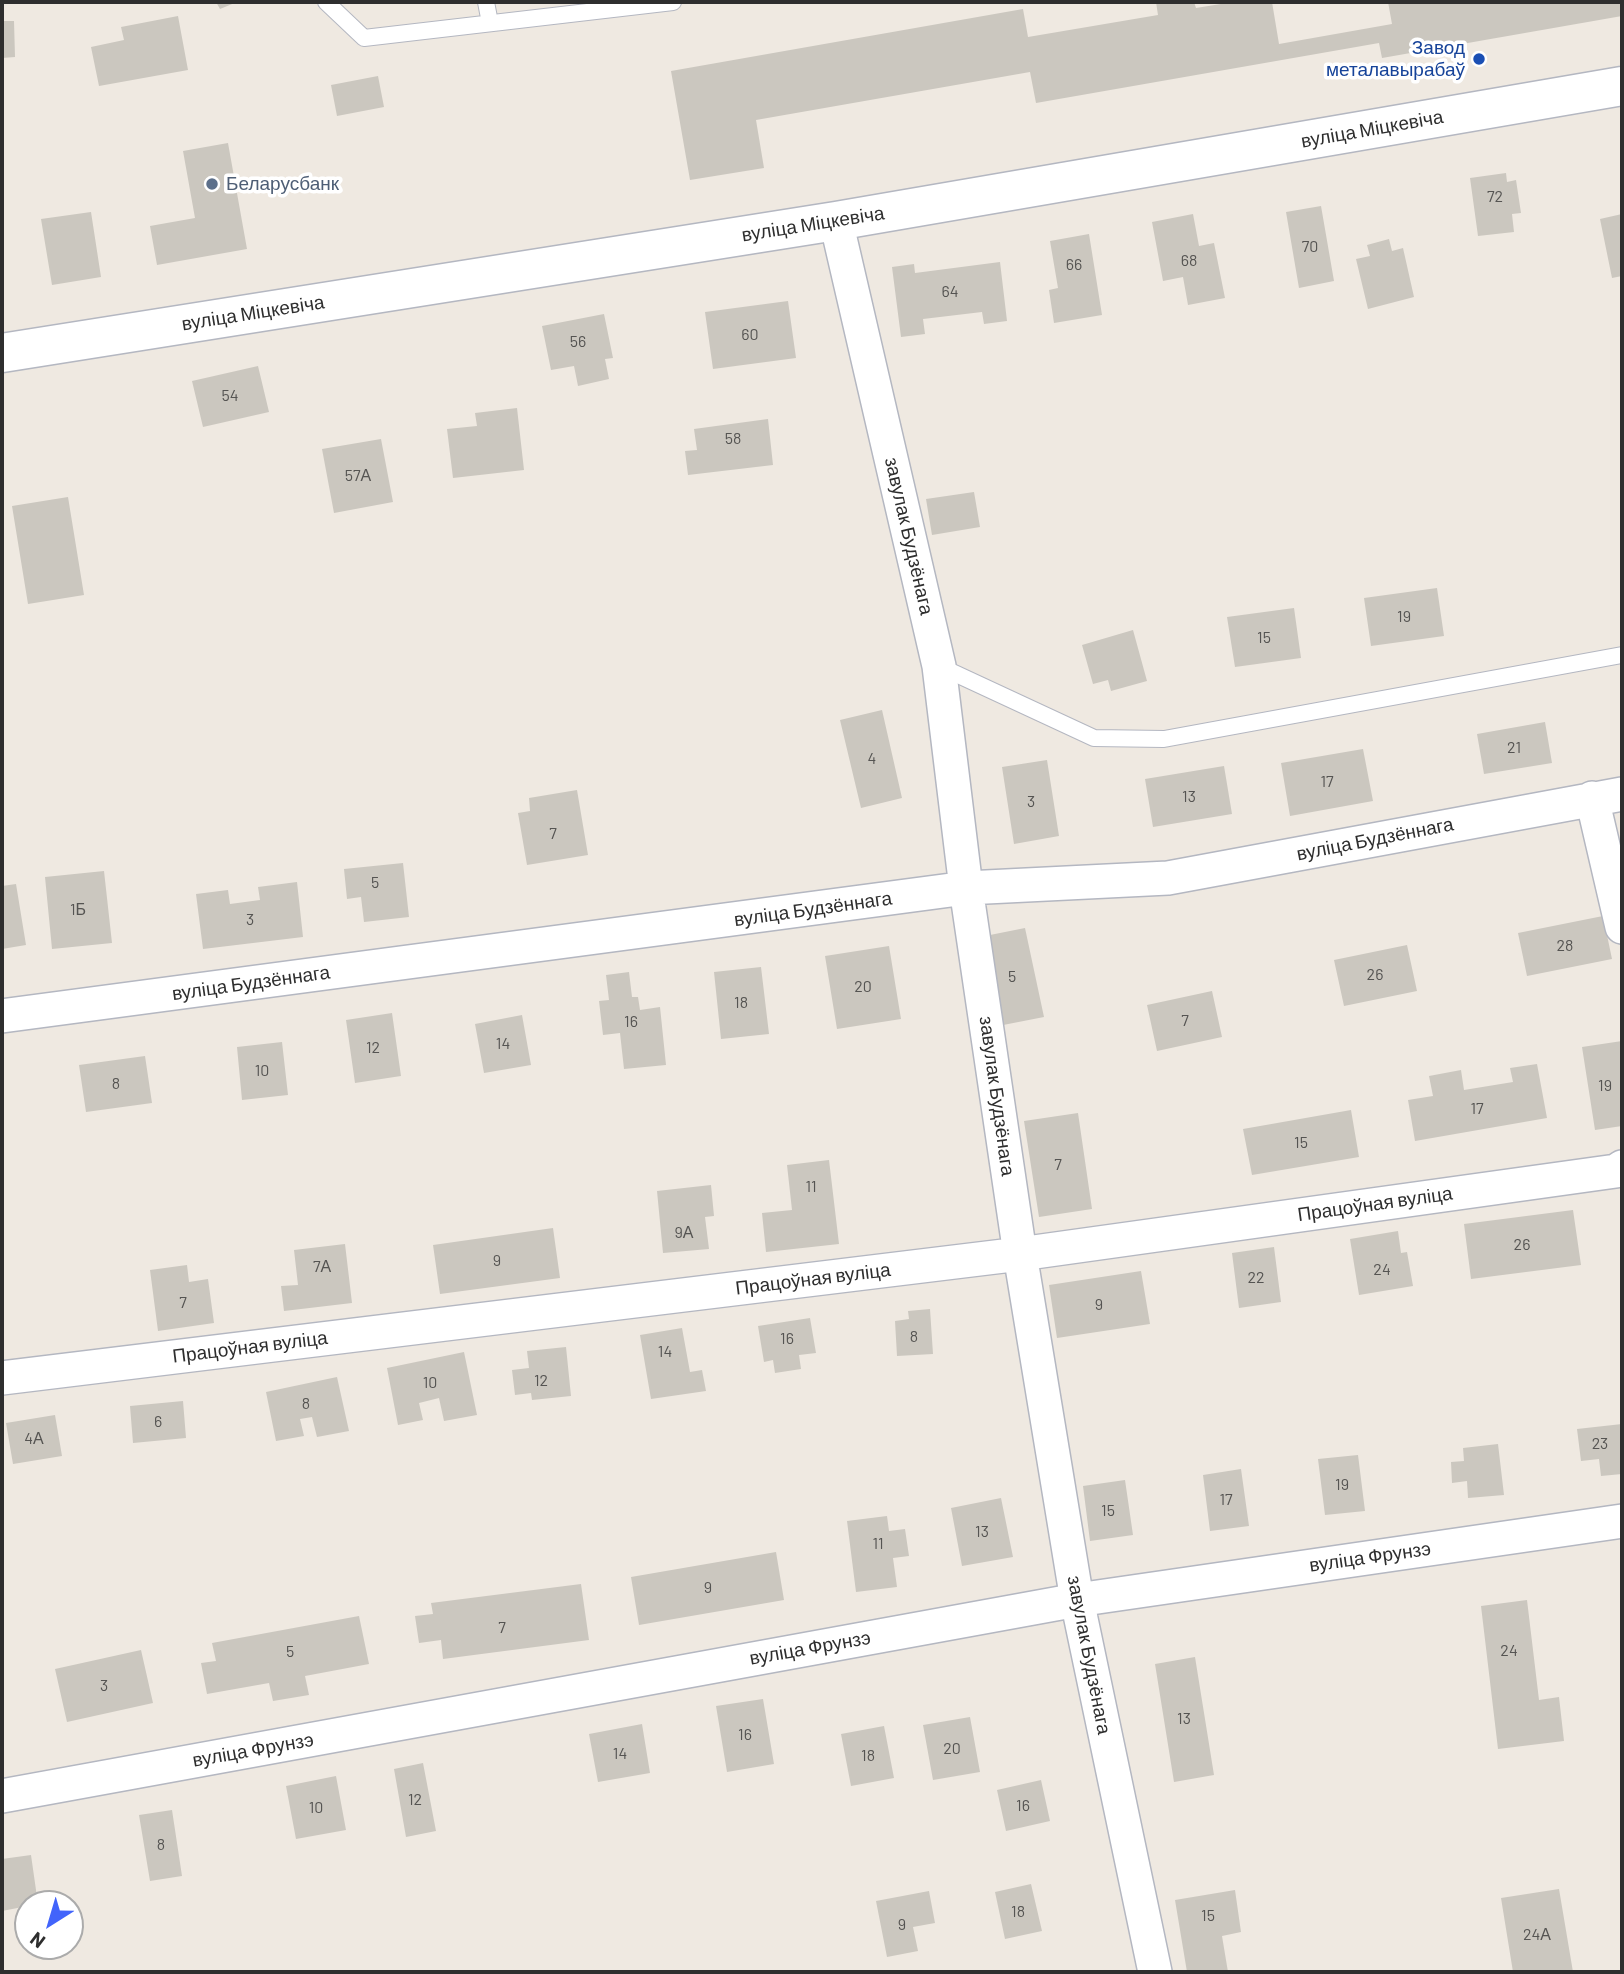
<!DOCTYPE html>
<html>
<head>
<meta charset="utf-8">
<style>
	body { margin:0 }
	#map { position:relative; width:1624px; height:1974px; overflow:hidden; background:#efe9e1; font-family:Barlow,sans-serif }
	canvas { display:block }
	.frame { position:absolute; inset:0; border:4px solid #2e2e2e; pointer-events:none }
	.north { position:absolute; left:14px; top:1890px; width:70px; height:70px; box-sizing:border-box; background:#fff; border:2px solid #ababab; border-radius:50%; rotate:217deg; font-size:19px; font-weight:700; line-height:28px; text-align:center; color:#2e2e2e }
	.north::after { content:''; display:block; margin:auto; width:24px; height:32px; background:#4264fb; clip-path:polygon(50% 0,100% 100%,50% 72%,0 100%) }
</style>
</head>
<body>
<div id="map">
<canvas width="1624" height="1974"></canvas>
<div class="frame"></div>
<div class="north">N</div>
</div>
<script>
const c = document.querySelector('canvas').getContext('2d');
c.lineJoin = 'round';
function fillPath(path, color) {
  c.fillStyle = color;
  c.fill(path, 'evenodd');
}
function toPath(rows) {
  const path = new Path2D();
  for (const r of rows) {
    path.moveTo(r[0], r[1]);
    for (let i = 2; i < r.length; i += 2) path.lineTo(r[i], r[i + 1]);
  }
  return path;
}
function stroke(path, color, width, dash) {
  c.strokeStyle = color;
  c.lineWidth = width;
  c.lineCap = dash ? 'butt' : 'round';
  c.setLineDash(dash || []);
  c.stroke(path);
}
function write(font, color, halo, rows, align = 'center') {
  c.font = font + ' Barlow,sans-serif';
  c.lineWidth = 7;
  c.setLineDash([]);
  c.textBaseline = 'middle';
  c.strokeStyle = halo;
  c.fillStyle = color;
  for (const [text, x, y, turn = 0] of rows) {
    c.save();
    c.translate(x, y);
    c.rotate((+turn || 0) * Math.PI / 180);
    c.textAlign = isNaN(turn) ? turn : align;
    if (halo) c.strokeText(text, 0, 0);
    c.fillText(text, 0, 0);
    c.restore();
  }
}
fillPath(toPath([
	[216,2,237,2,220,9],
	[1156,2,1194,2,1196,8,1233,2,1272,2,1279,44,1392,24,1388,2,1622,2,1622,16,1382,58,1379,43,1036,103,1030,72,756,120,764,168,690,180,671,71,1023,9,1028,37,1158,15],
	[178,16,188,70,99,86,91,47,124,40,121,27],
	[2,21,14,21,15,57,2,58],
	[378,76,384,107,337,116,331,85],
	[228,143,247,249,157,265,150,226,195,218,183,151],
	[1506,173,1507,182,1516,180,1521,213,1512,214,1514,232,1478,236,1470,178],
	[1321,206,1334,281,1299,288,1286,212],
	[91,212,101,277,52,285,41,219],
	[1193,214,1199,246,1214,243,1225,298,1188,305,1183,277,1163,281,1152,222],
	[1622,214,1622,276,1612,278,1600,219],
	[1089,234,1102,315,1054,323,1049,290,1058,288,1050,241],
	[1389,239,1392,251,1403,248,1414,297,1368,309,1356,259,1370,256,1367,245],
	[1000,262,1007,321,984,324,982,312,923,319,925,334,901,337,892,267,914,264,915,273],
	[788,301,796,358,713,369,705,312],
	[604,314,613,358,605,359,609,379,578,386,574,366,551,370,542,326],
	[258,366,269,412,203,427,192,381],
	[517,408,524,470,453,478,447,429,477,426,475,413],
	[768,419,773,465,688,475,685,451,697,450,694,429],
	[381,439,393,502,334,513,322,449],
	[974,492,980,527,932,535,926,499],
	[68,497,84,595,28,604,12,506],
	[1437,588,1444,636,1371,646,1364,598],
	[1294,608,1301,658,1235,667,1227,617],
	[1133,630,1147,681,1111,691,1108,680,1093,684,1082,645],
	[882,710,902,798,861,808,840,720],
	[1545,722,1552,763,1484,774,1477,734],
	[1363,749,1373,801,1290,816,1281,763],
	[1047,760,1059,836,1014,844,1002,767],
	[1224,766,1232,814,1153,827,1145,779],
	[577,790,588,855,527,865,518,813,530,811,529,798],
	[403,863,409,917,364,922,361,897,347,899,344,869],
	[104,871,112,943,52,949,45,877],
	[297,882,303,937,203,949,196,894,228,890,230,904,260,900,258,887],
	[16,884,26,945,2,949,2,886],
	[1603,916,1612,959,1527,976,1518,933],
	[1025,928,1044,1017,998,1026,980,937],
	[1407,945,1417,991,1344,1006,1334,960],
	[889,946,901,1019,837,1029,825,956],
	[761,967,769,1034,721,1039,714,972],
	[629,972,632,997,638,997,640,1010,660,1007,666,1065,624,1069,620,1033,603,1035,599,1001,609,1000,606,975],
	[1212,991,1222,1037,1157,1051,1147,1005],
	[392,1013,401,1076,355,1083,346,1020],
	[522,1015,531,1065,484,1073,475,1024],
	[1622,1041,1622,1126,1595,1130,1582,1047],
	[282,1042,288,1095,242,1100,237,1047],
	[145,1056,152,1103,86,1112,79,1065],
	[1537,1064,1547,1118,1415,1141,1408,1100,1433,1096,1429,1076,1461,1070,1464,1090,1513,1082,1510,1068],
	[1351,1110,1359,1157,1252,1175,1243,1129],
	[1078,1113,1092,1209,1039,1217,1024,1121],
	[829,1160,839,1244,766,1252,762,1213,792,1210,787,1165],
	[711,1185,714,1216,705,1217,709,1249,663,1253,657,1191],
	[1573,1210,1581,1265,1471,1279,1464,1224],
	[553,1228,560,1278,440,1294,433,1245],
	[1398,1231,1401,1253,1407,1252,1413,1286,1359,1295,1350,1239],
	[345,1244,352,1303,284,1311,281,1286,298,1285,294,1250],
	[1274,1247,1281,1302,1239,1308,1232,1253],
	[187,1265,189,1282,208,1279,214,1323,158,1331,150,1270],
	[1141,1271,1150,1324,1057,1338,1049,1285],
	[930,1309,933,1354,897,1356,895,1321,909,1319,908,1311],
	[810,1318,816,1353,799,1355,801,1369,775,1373,773,1360,764,1362,758,1326],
	[682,1328,690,1372,702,1370,706,1391,651,1399,640,1335],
	[566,1347,571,1396,532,1400,531,1393,515,1395,512,1370,529,1368,527,1351],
	[464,1352,477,1415,444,1421,439,1398,419,1403,423,1420,398,1425,387,1368],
	[337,1377,349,1431,317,1437,312,1417,300,1419,304,1436,276,1441,266,1392],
	[183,1401,186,1438,133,1443,130,1406],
	[55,1415,62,1456,13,1464,6,1423],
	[1622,1424,1622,1474,1601,1476,1599,1459,1581,1461,1577,1429],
	[1498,1444,1504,1495,1468,1498,1467,1481,1452,1483,1451,1462,1464,1461,1463,1448],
	[1358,1455,1365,1511,1325,1515,1318,1459],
	[1241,1469,1249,1526,1210,1531,1203,1475],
	[1125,1480,1133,1535,1090,1541,1083,1486],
	[1001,1498,1013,1557,962,1566,951,1508],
	[887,1516,889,1531,905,1529,909,1556,893,1558,897,1587,856,1592,847,1521],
	[776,1552,784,1600,639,1625,631,1577],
	[581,1584,589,1640,443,1659,441,1640,419,1643,415,1616,433,1614,431,1603],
	[1527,1600,1539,1700,1559,1697,1564,1741,1498,1749,1481,1606],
	[359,1616,369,1664,305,1676,309,1695,273,1701,269,1683,207,1694,201,1663,216,1661,212,1643],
	[141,1650,153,1703,67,1722,55,1669],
	[1195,1657,1214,1775,1174,1782,1155,1664],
	[763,1699,774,1764,727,1772,716,1706],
	[970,1717,980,1772,933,1780,923,1725],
	[642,1724,650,1773,598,1782,589,1734],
	[884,1726,894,1778,851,1786,841,1734],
	[423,1763,436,1831,406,1837,394,1769],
	[336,1776,346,1830,296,1839,286,1786],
	[1041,1780,1050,1821,1006,1831,997,1790],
	[172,1810,182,1876,150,1881,139,1815],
	[31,1855,38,1904,2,1911,2,1859],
	[1031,1884,1042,1931,1005,1939,995,1892],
	[1559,1889,1573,1972,1513,1972,1501,1898],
	[1235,1890,1241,1932,1222,1936,1228,1972,1187,1972,1175,1900],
	[929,1891,935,1923,913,1927,918,1951,887,1957,876,1901]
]), '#cbc7bf');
const service = toPath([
	[326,2,364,38,673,2],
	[486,2,490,23],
	[939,666,1094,738,1164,739,1622,655]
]);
const minor = toPath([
	[836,221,939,666,966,888,1020,1254,1077,1600,1155,1972],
	[1592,798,1622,927],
	[2,1016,966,888,1168,878,1622,794],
	[2,1378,1020,1254,1616,1171,1622,1167],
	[2,1796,1077,1600,1622,1521]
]);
const tertiary = toPath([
	[2,353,836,221,1622,86]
]);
stroke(service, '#b4b7c1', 18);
stroke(minor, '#b4b7c1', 36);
stroke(tertiary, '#b4b7c1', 41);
stroke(service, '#fff', 16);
stroke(minor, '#fff', 33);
stroke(tertiary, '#fff', 38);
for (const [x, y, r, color] of [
	[1479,59,7,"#1a4fb4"],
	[212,184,7,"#5c6f8a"]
]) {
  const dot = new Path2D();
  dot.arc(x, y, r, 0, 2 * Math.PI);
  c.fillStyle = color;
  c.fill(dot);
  stroke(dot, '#fff', 2.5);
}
write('16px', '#555452', null, [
	["72",1495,197],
	["70",1310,247],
	["68",1189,261],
	["66",1074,265],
	["64",950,292],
	["60",750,335],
	["56",578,342],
	["54",230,396],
	["58",733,439],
	["57А",358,476],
	["19",1404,617],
	["15",1264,638],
	["21",1514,748],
	["4",872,759],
	["17",1327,782],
	["13",1189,797],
	["3",1031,802],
	["7",553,834],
	["5",375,883],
	["1Б",78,910],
	["3",250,920],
	["28",1565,946],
	["26",1375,975],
	["5",1012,977],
	["20",863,987],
	["18",741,1003],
	["7",1185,1021],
	["16",631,1022],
	["14",503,1044],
	["12",373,1048],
	["10",262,1071],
	["8",116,1084],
	["19",1605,1086],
	["17",1477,1109],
	["15",1301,1143],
	["7",1058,1165],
	["11",811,1187],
	["9А",684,1233],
	["26",1522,1245],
	["9",497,1261],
	["7А",322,1267],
	["24",1382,1270],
	["22",1256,1278],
	["7",183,1303],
	["9",1099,1305],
	["8",914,1337],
	["16",787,1339],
	["14",665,1352],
	["12",541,1381],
	["10",430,1383],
	["8",306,1404],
	["6",158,1422],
	["4А",34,1439],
	["23",1600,1444],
	["19",1342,1485],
	["17",1226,1500],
	["15",1108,1511],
	["13",982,1532],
	["11",878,1544],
	["9",708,1588],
	["7",502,1628],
	["24",1509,1651],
	["5",290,1652],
	["3",104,1686],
	["13",1184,1719],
	["16",745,1735],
	["20",952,1749],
	["14",620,1754],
	["18",868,1756],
	["12",415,1800],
	["16",1023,1806],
	["10",316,1808],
	["8",161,1845],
	["18",1018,1912],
	["15",1208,1916],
	["9",902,1925],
	["24А",1537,1935]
]);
write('19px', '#164399', '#fff', [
	["Завод",1465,48],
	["металавырабаў",1465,70]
], 'right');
write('19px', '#2e2e2e', '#fff', [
	["вуліца Міцкевіча",1372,129,-10],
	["вуліца Міцкевіча",813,224,-9],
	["вуліца Міцкевіча",253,313,-9],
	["завулак Будзёнага",909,536,77],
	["вуліца Будзённага",1375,839,-11],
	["вуліца Будзённага",813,909,-8],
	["вуліца Будзённага",251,983,-8],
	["завулак Будзёнага",997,1096,82],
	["Працоўная вуліца",1375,1204,-8],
	["Працоўная вуліца",813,1279,-7],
	["Працоўная вуліца",250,1347,-7],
	["вуліца Фрунзэ",1370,1557,-8],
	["вуліца Фрунзэ",810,1648,-10],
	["завулак Будзёнага",1089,1655,79],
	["вуліца Фрунзэ",253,1750,-10]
]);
write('19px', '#4e5e75', '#fff', [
	["Беларусбанк",226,184]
], 'left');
</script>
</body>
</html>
